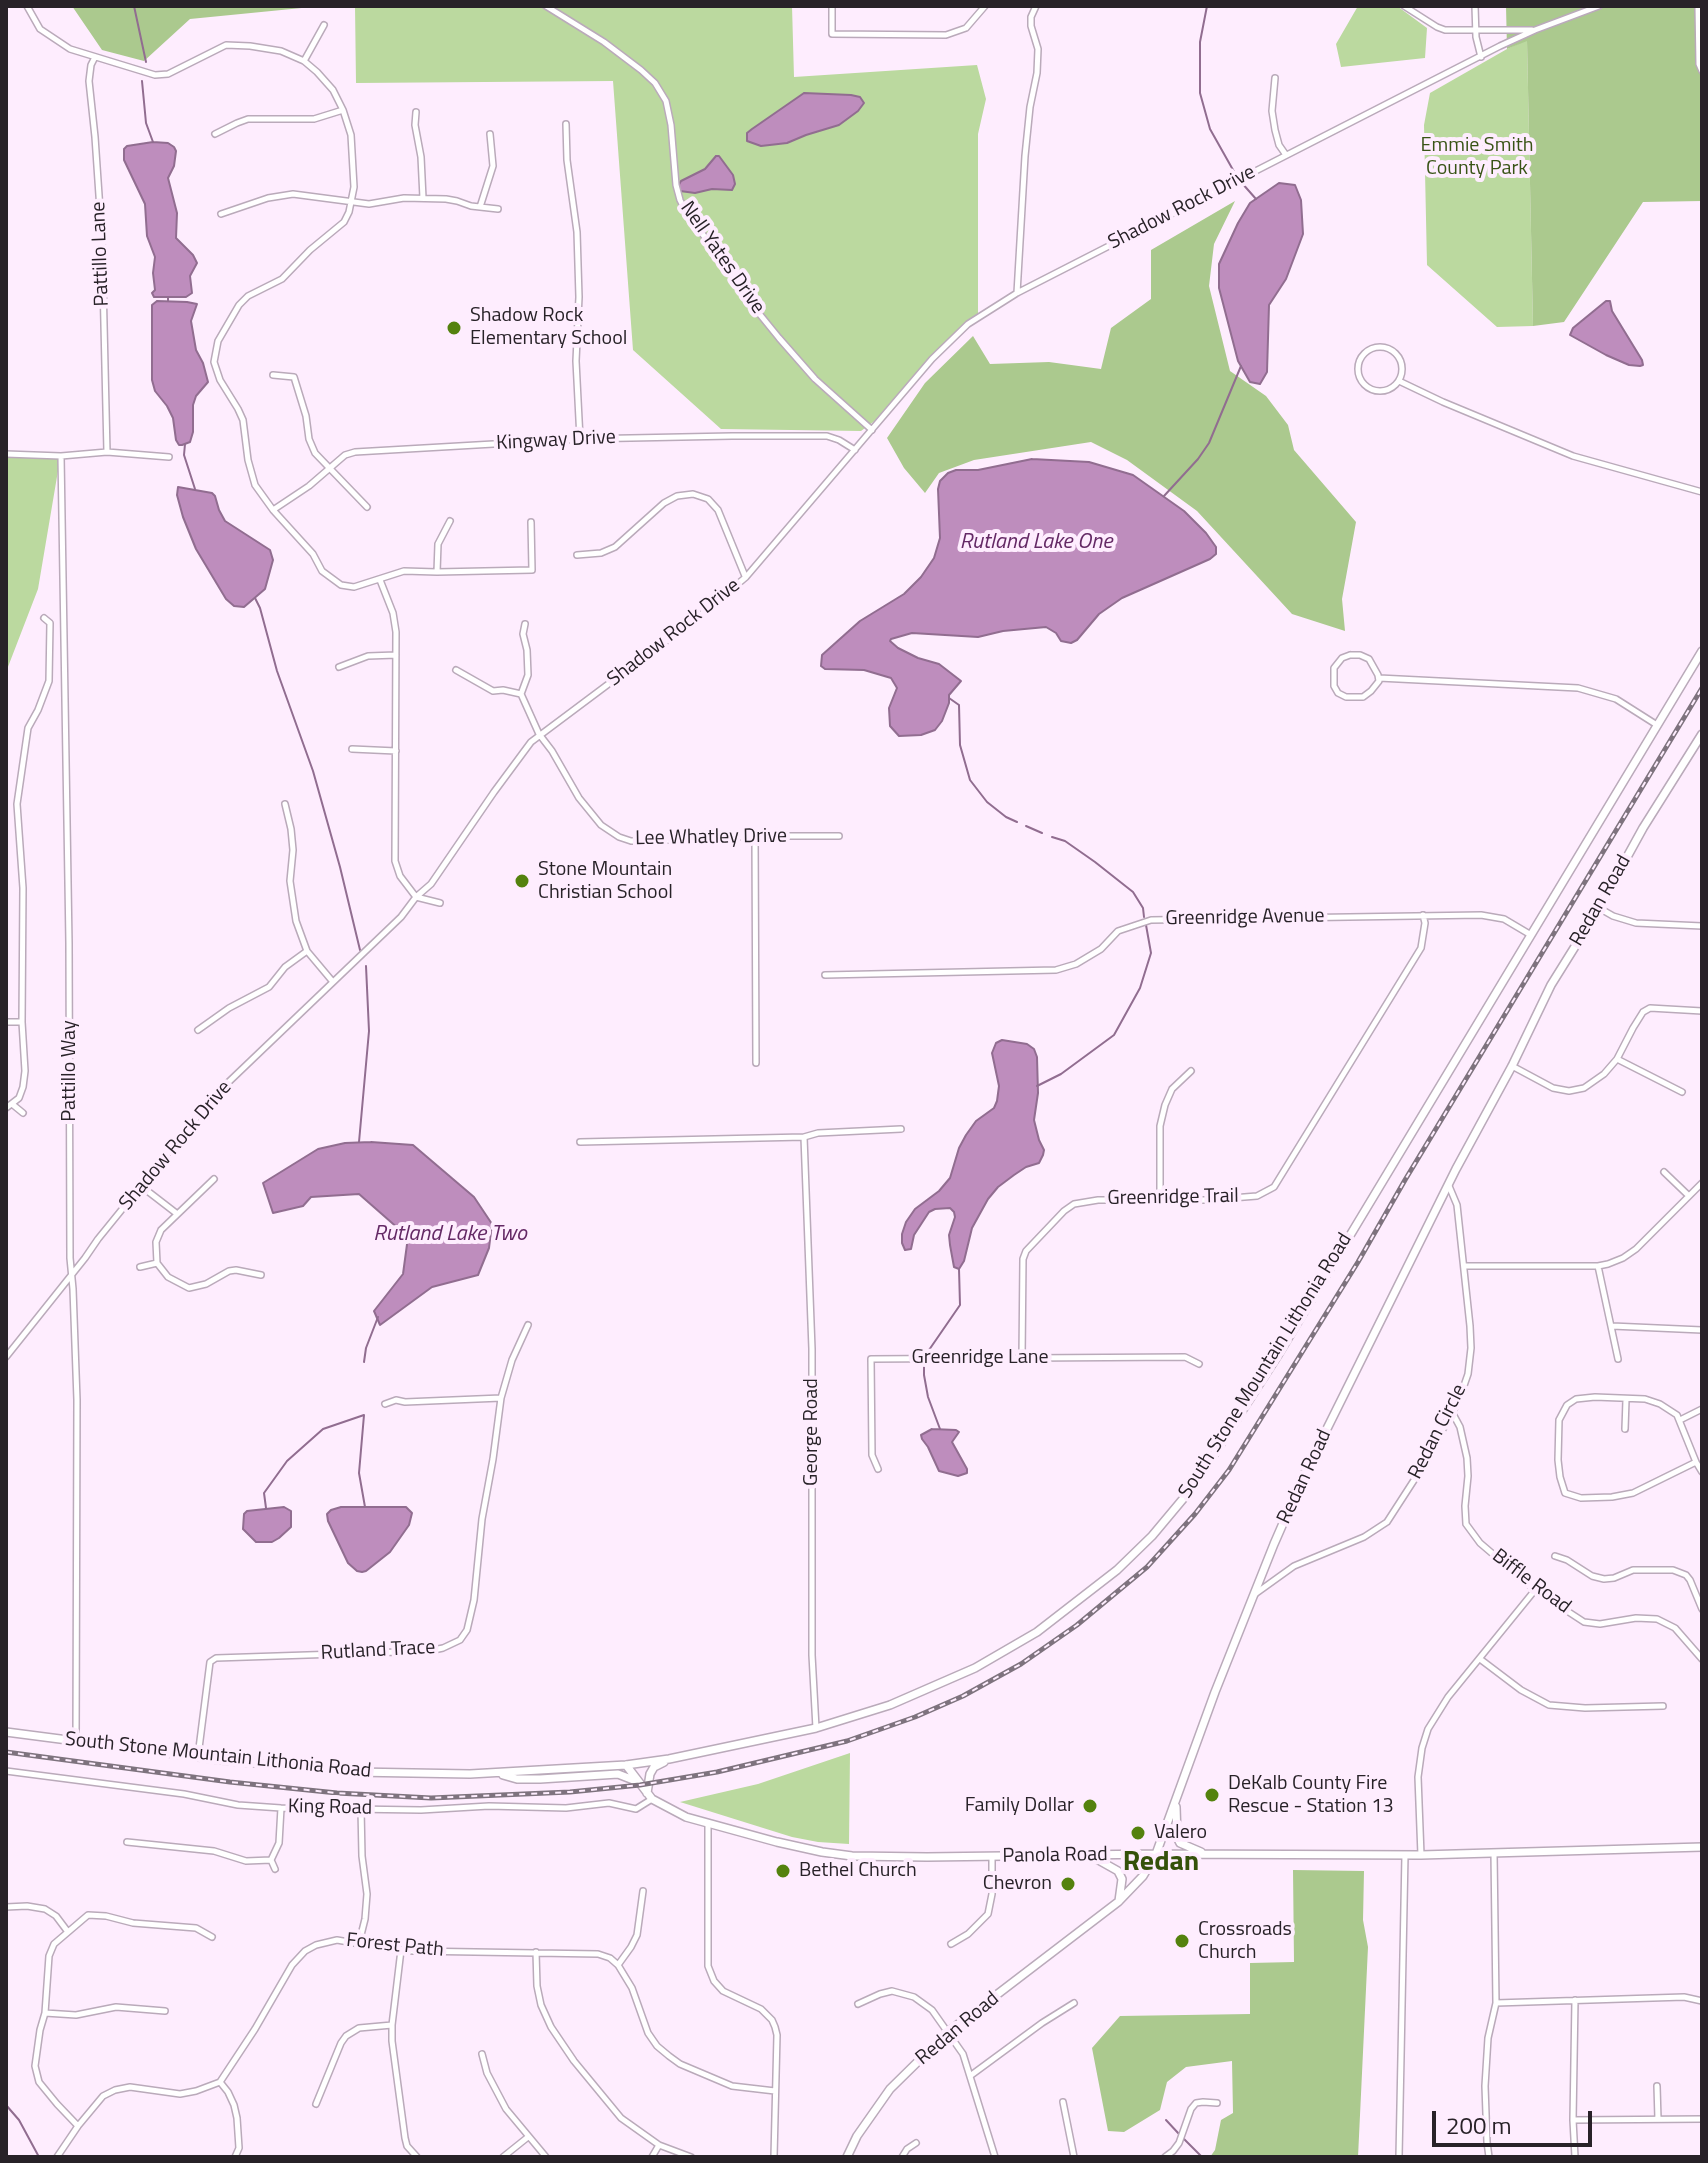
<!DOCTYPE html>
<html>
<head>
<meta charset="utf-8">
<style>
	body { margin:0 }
	#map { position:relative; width:1708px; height:2163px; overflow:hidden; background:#feedfe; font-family:"Titillium Web",sans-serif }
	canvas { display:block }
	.frame { position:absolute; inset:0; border:8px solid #282228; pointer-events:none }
	.scale { position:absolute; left:1432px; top:2111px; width:160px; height:36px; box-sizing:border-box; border:4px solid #282228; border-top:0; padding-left:10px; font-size:24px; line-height:28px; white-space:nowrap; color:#282228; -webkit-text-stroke:6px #feedfe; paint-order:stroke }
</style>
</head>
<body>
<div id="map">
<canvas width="1708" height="2163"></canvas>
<div class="frame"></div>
<div class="scale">200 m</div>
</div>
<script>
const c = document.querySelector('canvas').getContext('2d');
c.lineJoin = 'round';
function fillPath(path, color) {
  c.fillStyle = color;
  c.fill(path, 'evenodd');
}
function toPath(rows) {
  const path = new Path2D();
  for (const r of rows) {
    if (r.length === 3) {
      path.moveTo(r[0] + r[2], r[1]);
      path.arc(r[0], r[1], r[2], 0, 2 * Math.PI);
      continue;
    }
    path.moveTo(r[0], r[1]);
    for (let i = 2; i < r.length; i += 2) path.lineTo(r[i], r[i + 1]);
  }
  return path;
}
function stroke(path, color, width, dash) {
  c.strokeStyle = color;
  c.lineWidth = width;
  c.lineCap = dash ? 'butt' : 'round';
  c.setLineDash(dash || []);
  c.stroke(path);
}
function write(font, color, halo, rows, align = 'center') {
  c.font = font + ' "Titillium Web",sans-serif';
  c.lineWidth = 8;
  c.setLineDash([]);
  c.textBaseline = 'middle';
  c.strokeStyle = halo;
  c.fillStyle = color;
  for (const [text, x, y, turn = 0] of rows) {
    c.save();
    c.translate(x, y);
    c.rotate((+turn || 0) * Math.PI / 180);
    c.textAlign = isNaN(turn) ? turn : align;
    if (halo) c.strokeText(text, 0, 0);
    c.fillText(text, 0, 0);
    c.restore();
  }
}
fillPath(toPath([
	[355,6,792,6,794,77,977,65,986,99,978,134,978,317,946,348,887,412,861,431,721,429,633,350,613,81,356,83],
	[1358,6,1397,6,1427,28,1425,58,1341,67,1336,44],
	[1527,40,1533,326,1497,327,1427,265,1424,125,1430,93,1507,49],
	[6,452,61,453,38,589,6,672],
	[850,1753,849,1844,818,1842,792,1837,680,1802,758,1784]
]), '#bbd99f');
fillPath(toPath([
	[72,6,322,6,190,19,144,61,102,50],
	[1506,6,1699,6,1702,75,1702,201,1643,202,1564,322,1533,326,1527,41,1507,49],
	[1235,201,1214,244,1209,286,1230,371,1266,396,1288,425,1294,450,1356,522,1342,599,1345,631,1292,614,1197,511,1127,460,1091,442,974,460,939,473,925,493,904,468,887,438,925,383,973,336,990,364,1049,362,1101,369,1111,328,1151,299,1151,250],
	[1293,1870,1364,1871,1363,1920,1368,1947,1358,2157,1210,2157,1215,2150,1221,2120,1233,2113,1232,2061,1186,2067,1167,2082,1160,2110,1124,2132,1108,2131,1092,2048,1120,2016,1250,2014,1250,1963,1294,1962]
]), '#abc98e');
const water = toPath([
	[804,93,851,95,860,97,864,103,858,111,839,125,806,135,787,143,761,146,747,141,747,133,752,129,804,93],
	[153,142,168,143,174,147,176,151,174,166,168,178,177,213,176,238,193,255,197,263,190,276,192,293,186,297,154,297,152,293,155,290,153,273,155,257,147,236,145,204,124,160,124,149,127,146,153,142],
	[716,156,719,156,733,175,735,184,732,190,712,189,695,193,680,191,677,188,681,181,705,169,716,156],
	[1279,183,1295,185,1301,200,1303,234,1286,279,1269,305,1267,372,1260,384,1250,382,1238,361,1219,288,1219,264,1238,223,1250,203,1279,183],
	[157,301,187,302,197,304,191,321,196,350,203,363,208,382,196,396,193,405,193,432,190,442,182,445,179,445,176,440,173,418,167,406,155,391,152,380,152,305,157,301],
	[1606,301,1610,301,1612,311,1642,360,1643,365,1640,366,1629,365,1606,355,1570,335,1573,328,1606,301],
	[1032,459,1089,462,1133,475,1184,511,1206,533,1216,547,1216,554,1210,559,1122,598,1099,614,1077,640,1071,643,1061,641,1056,633,1046,627,1003,631,978,637,912,633,891,639,890,641,898,648,918,658,939,664,961,681,949,695,949,703,942,721,935,730,921,735,899,736,890,726,889,708,897,688,891,678,864,670,825,669,821,666,822,655,860,621,904,594,921,577,934,558,940,538,938,489,940,481,948,473,956,470,978,470,1032,459],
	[178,487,212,493,215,496,219,510,225,521,270,550,273,560,265,589,244,607,234,606,226,599,196,549,183,517,177,495,178,487],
	[1002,1040,1027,1044,1034,1049,1037,1057,1038,1093,1034,1120,1039,1140,1044,1150,1043,1155,1039,1163,1026,1167,1014,1175,998,1187,988,1199,972,1228,964,1261,959,1269,954,1267,950,1245,949,1235,955,1217,954,1212,950,1208,935,1209,929,1212,914,1235,911,1249,905,1250,902,1243,902,1234,906,1222,915,1209,939,1191,950,1178,959,1148,966,1135,976,1121,994,1108,997,1101,999,1086,992,1053,996,1043,1002,1040],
	[371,1142,413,1145,474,1197,492,1224,489,1248,478,1275,432,1287,380,1325,374,1311,403,1274,408,1237,359,1194,311,1197,303,1206,273,1213,263,1183,318,1149,345,1143,371,1142],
	[932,1429,956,1430,959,1432,952,1442,967,1469,967,1473,958,1476,939,1471,928,1447,922,1439,921,1435,932,1429],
	[284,1507,291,1511,291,1527,279,1538,272,1542,256,1542,243,1529,244,1514,247,1511,284,1507],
	[341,1507,406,1507,412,1513,409,1525,390,1552,366,1571,362,1572,357,1571,348,1563,328,1521,327,1514,331,1510,341,1507]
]);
fillPath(water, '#be8dbd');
stroke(water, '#916d90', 2);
stroke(toPath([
	[134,6,146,62],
	[1207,6,1200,42,1200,93,1210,129,1237,177],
	[142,81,146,123,153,142],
	[1241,182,1256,199],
	[168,301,168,297],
	[185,444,184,455,195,489],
	[1164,496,1198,459,1209,443,1241,366],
	[255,598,260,608,277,671,313,771,340,867,360,950],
	[949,698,959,705,960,745,970,780,987,802,1006,817,1017,822],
	[1026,826,1042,833],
	[1052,837,1065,841,1095,862,1133,892,1143,908,1144,917],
	[1037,1086,1061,1074,1114,1035,1140,988,1151,953,1146,925],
	[359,1142,369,1031,366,966],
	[929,1350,960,1305,959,1269],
	[364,1362,366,1348,378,1317],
	[924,1364,924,1375,928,1397,940,1429],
	[266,1508,264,1493,287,1461,323,1429,364,1415,359,1473,365,1507],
	[6,2105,19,2120,39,2157],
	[1166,2120,1179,2134],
	[1183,2138,1202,2157]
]), '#916d90', 2);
const minor = toPath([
	[27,6,40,29,70,49,155,75,168,74,226,45,250,46,281,51,304,61,317,72,333,90,343,110,351,135,354,187,349,212,344,222,310,250,282,279,248,296,239,305,218,341,214,362,220,380,238,409,243,420,248,460,255,485,273,510,313,554,322,571,341,585,354,587,404,571,437,572,532,570,531,522],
	[546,6,604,42,641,70,655,83,666,101,671,125,676,185,680,200,687,214,724,262,753,306,779,338,815,379,872,430],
	[832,6,832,34,946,35,966,28,985,6],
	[1404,6,1437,27,1445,30,1532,30],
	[1475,6,1476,37,1481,57],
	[1698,6,1699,64,1702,71],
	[95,57,91,65,89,81,95,137,102,239,107,452],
	[304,61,324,25],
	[1275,78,1272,111,1275,130,1279,145,1286,155],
	[416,112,415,125,421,157,423,198],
	[566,124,567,160,577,232,579,297,576,361,580,439],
	[215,134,237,123,248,119,314,119,343,110],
	[480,207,493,166,490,134],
	[221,214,268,198,293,194,369,204,404,198,446,199,457,201,471,206,498,209],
	[1017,293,1025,156,1030,107,1037,73,1038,49,1031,26,1031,17,1036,6],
	[1380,369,22],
	[273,375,294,377,306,416,309,439,315,453,367,507],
	[1399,381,1443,402,1573,456,1702,492],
	[6,454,61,456,107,452,169,457],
	[61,456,69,943,70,1258,73,1289,77,1400,76,1741],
	[273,510,309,486,345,455,355,452,580,439,732,436,827,436,839,440,855,450],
	[577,555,601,553,615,547,664,503,677,496,693,494,708,499,718,510,745,576],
	[437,572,438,544,450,521],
	[380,580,393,613,396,632,395,861,400,876,416,897,440,903],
	[1350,655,1360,655,1369,659,1378,675,1379,681,1371,691,1363,697,1346,697,1338,693,1334,686,1334,668,1342,658,1350,655],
	[339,667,368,656,396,655],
	[456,670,493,691,503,690,521,694,539,734,552,751,579,798,601,825,619,837,631,841,646,841,755,836,839,836],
	[1379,678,1578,688,1616,699,1657,725],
	[521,694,528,675,527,650,523,634,525,624],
	[352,749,396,751],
	[285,804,291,829,293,850,290,881,296,921,307,951,333,982],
	[755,836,756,1063],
	[1599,908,1613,916,1636,923,1702,926],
	[825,975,1056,970,1076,964,1101,949,1118,931,1151,920,1481,915,1504,919,1531,935],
	[6,1022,22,1022],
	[198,1030,229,1008,269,987,285,967,307,951],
	[1617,1059,1682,1092],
	[1512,1066,1553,1088,1569,1091,1584,1088,1604,1074,1617,1059,1633,1028,1643,1012,1650,1008,1702,1011],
	[12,1104,23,1113],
	[6,1108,19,1098,23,1087,25,1071,22,1022,23,888,17,804,28,728,38,710,49,681,50,623,44,618],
	[580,1142,804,1137],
	[1664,1172,1689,1196],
	[214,1179,161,1230,156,1242,157,1263,168,1277,189,1288,206,1284,229,1271,236,1270,261,1275],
	[141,1186,176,1213],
	[1160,1200,1160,1126,1165,1105,1172,1089,1191,1071],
	[1464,1266,1598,1266,1608,1264,1623,1258,1636,1249,1702,1183],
	[1598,1266,1618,1359],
	[140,1267,157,1263],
	[1612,1326,1702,1330],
	[6,1357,85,1258,98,1239,214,1096,401,917,416,897,431,884,494,792,531,742,702,614,746,577,932,359,968,324,1017,293,1500,46,1535,30,1599,6],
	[1022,1357,1023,1259,1026,1251,1064,1211,1074,1204,1098,1200,1207,1200,1257,1196,1274,1187,1421,948,1425,923,1423,915],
	[385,1404,396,1400,405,1402,501,1398],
	[1453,1414,1460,1427,1467,1458,1468,1476,1465,1506,1466,1524,1480,1543,1535,1590,1584,1622,1600,1624,1636,1618,1657,1619,1675,1628,1702,1659],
	[1680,1420,1702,1409],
	[1625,1429,1626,1400],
	[1696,1462,1633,1493,1612,1497,1581,1498,1565,1493,1560,1477,1558,1460,1559,1420,1567,1405,1576,1399,1595,1397,1645,1399,1660,1404,1677,1415,1696,1462,1702,1472],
	[878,1469,872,1455,871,1359,1185,1357,1199,1364],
	[1555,1556,1567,1560,1592,1576,1604,1579,1614,1578,1633,1570,1673,1570,1686,1575,1690,1580,1702,1609],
	[1255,1594,1294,1566,1364,1537,1387,1522,1418,1474,1459,1400,1468,1374,1471,1348,1470,1326,1457,1205,1449,1186],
	[1480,1659,1521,1690,1549,1705,1585,1708,1663,1706],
	[816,1728,812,1655,812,1349,804,1137,818,1133,901,1129],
	[198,1756,210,1662,216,1658,429,1651,443,1648,460,1640,467,1630,474,1600,482,1519,493,1459,501,1398,512,1360,528,1325],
	[6,1771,184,1794,238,1805,281,1808,421,1810,489,1806,566,1808,609,1803,636,1809,652,1799],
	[708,1823,708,1966,714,1981,723,1991,761,2009,772,2020,775,2027,777,2035,774,2157],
	[127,1842,214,1851,246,1861,271,1860],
	[1421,1855,1418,1777,1422,1748,1428,1729,1448,1697,1535,1590],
	[271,1860,279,1843,281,1808],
	[271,1860,275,1869],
	[6,1907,27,1906,45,1909,56,1916,68,1932],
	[359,1943,365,1919,367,1894,362,1856,361,1809],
	[951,1944,968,1934,988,1914,992,1894,992,1857],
	[401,1950,392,2025,392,2041,405,2138,407,2146,417,2157],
	[536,1952,537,1986,541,2005,551,2027,574,2061,621,2118,659,2145,691,2157],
	[618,1965,631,1947,637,1935,643,1891],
	[1496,2003,1684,1997,1702,2001],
	[858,2004,880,1994,892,1991,914,1997,932,2010,963,2054,995,2157],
	[45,2013,76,2015,116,2007,165,2011],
	[482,2054,487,2073,506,2109,546,2157],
	[970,2076,1042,2023,1074,2003],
	[220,2082,228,2092,234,2105,237,2118,239,2148,235,2157],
	[1657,2086,1658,2119],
	[1063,2102,1074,2157],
	[316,2104,341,2043,346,2036,359,2028,392,2025],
	[1573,2120,1702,2119],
	[78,2126,57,2104,39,2082,35,2066,40,2030,45,2013,49,1956,54,1944,88,1915,106,1916,133,1923,196,1928,212,1937],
	[57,2157,78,2126,103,2096,115,2090,130,2087,180,2094,196,2091,220,2082,255,2029,292,1965,305,1951,316,1945,337,1940,389,1949,413,1951,598,1954,610,1958,618,1965,632,1988,648,2033,657,2046,669,2056,680,2064,732,2086,775,2091],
	[503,2157,528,2137],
	[652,2157,659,2145],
	[902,2157,907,2149,916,2143],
	[1165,2157,1173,2151,1179,2143,1191,2109,1196,2103,1203,2102,1217,2103],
	[1399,2157,1405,1855],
	[1489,2157,1487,2142,1485,2086,1488,2038,1496,2003,1494,1853],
	[1575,2157,1573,2120,1575,2000]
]);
const secondary = toPath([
	[6,1732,222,1760,355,1772,470,1774,626,1765,669,1759,816,1728,890,1705,975,1668,1037,1632,1117,1570,1152,1536,1193,1487,1278,1355,1702,651],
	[626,1765,652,1799,686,1817,777,1842,822,1852,852,1856,927,1857,1156,1854,1421,1855,1702,1847],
	[503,1775,517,1779,540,1779,618,1774,636,1781],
	[647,1793,650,1774,654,1767,664,1762],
	[1176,1807,1177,1837,1180,1843,1201,1852],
	[1093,1857,1118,1871,1122,1879,1119,1901],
	[847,2157,857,2136,890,2089,948,2032,1118,1902,1143,1876,1156,1854,1215,1692,1274,1544,1305,1473,1456,1169,1512,1066,1551,985,1599,908,1643,828,1702,734]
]);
stroke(minor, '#baaaba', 8);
stroke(secondary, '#baaaba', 10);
stroke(minor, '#fff', 5);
stroke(secondary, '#fff', 7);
const rail = toPath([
	[6,1752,230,1782,337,1793,431,1798,570,1792,640,1785,717,1772,847,1741,915,1717,963,1696,1021,1664,1077,1625,1147,1567,1195,1514,1229,1470,1358,1262,1405,1180,1702,688]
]);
stroke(rail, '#7e737e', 5);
stroke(rail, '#feedfe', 2, [6]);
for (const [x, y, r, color] of [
	[454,328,8,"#54820e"],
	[522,881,8,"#54820e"],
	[1212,1795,8,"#54820e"],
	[1090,1806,8,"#54820e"],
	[1138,1833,8,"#54820e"],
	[783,1871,8,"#54820e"],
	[1068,1884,8,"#54820e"],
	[1182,1941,8,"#54820e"]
]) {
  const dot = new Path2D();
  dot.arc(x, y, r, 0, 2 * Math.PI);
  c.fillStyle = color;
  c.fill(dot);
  stroke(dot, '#feedfe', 3);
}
write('20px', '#385315', '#feedfe', [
	["Emmie Smith",1477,146],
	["County Park",1477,169]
]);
write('20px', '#282228', '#feedfe', [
	["Shadow Rock Drive",1182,208,-27],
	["Pattillo Lane",101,254,-92],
	["Nell Yates Drive",722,258,55],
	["Kingway Drive",556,441,-3],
	["Shadow Rock Drive",674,633,-38],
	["Lee Whatley Drive",711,838,-1],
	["Redan Road",1601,901,-60],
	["Greenridge Avenue",1245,918,-1],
	["Pattillo Way",70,1071,-90],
	["Shadow Rock Drive",176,1146,-50],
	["Greenridge Trail",1173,1198,-1],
	["Greenridge Lane",980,1358],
	["South Stone Mountain Lithonia Road",1266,1366,-58],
	["George Road",812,1432,-90],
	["Redan Circle",1438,1432,-63],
	["Redan Road",1305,1477,-65],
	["Biffle Road",1531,1582,37],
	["Rutland Trace",378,1651,-3],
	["South Stone Mountain Lithonia Road",218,1756,6],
	["King Road",330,1808,1],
	["Panola Road",1055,1856,-1],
	["Forest Path",395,1946,6],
	["Redan Road",958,2029,-40]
]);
write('20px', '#282228', '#feedfe', [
	["Shadow Rock",470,316],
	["Elementary School",470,339],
	["Stone Mountain",538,870],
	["Christian School",538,893],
	["DeKalb County Fire",1228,1784],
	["Rescue - Station 13",1228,1807],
	["Family Dollar",1074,1806,"right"],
	["Valero",1154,1833],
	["Bethel Church",799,1871],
	["Chevron",1052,1884,"right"],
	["Crossroads",1198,1930],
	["Church",1198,1953]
], 'left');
write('italic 22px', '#642965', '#feedfe', [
	["Rutland Lake One",1036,543],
	["Rutland Lake Two",450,1235]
]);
write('bold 28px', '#34510a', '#feedfe', [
	["Redan",1161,1863]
]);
</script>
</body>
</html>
